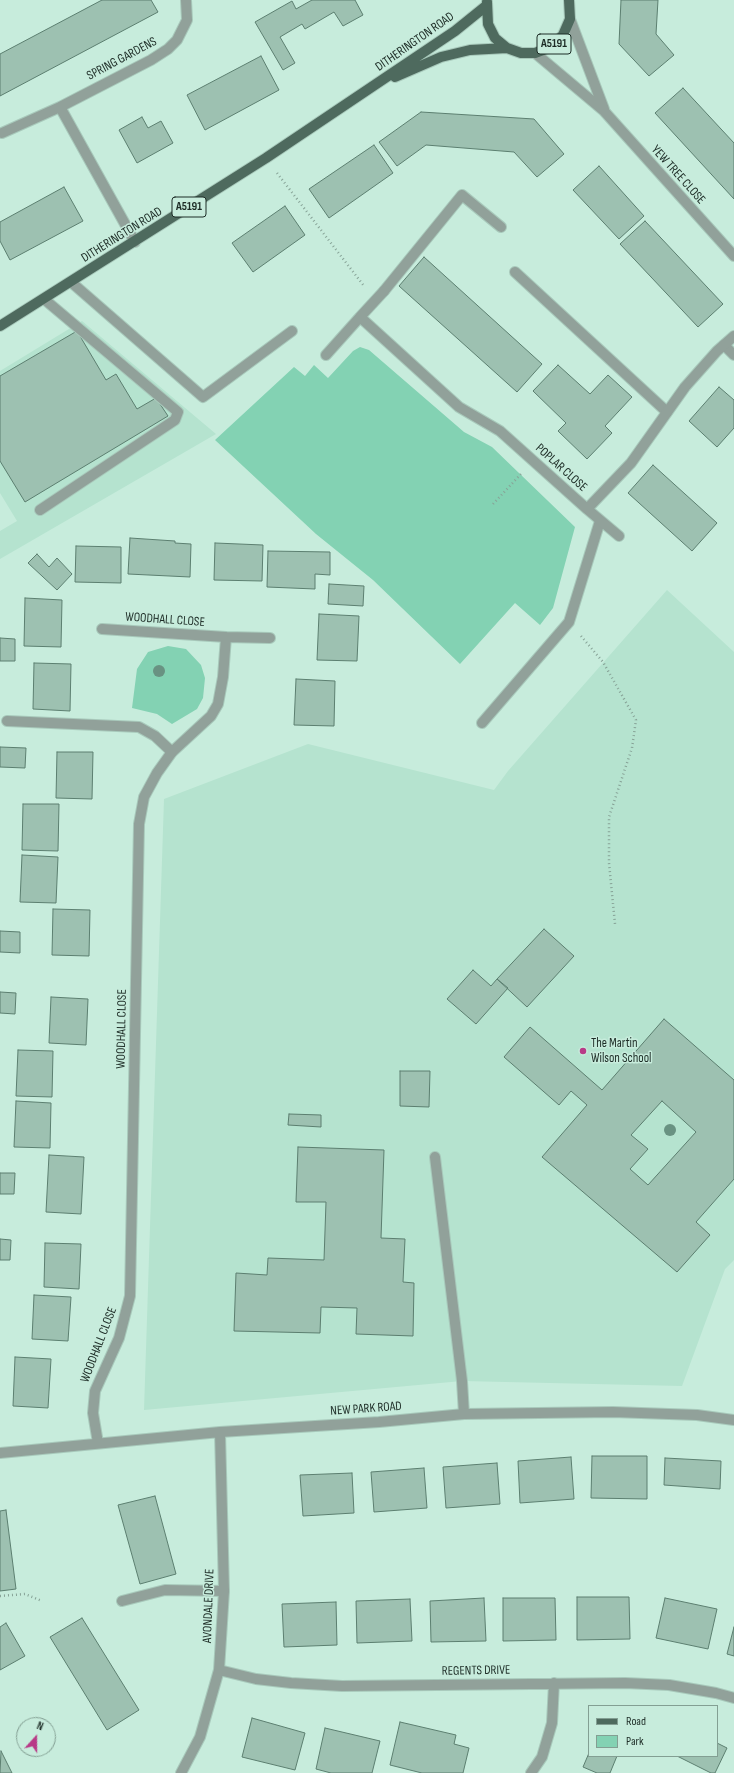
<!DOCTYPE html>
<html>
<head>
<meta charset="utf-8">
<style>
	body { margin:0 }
	#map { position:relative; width:734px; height:1773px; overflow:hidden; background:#c7ecdc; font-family:"Sofia Sans Condensed",sans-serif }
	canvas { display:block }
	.legend { position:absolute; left:588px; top:1705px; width:130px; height:52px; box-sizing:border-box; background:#c7ecdc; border:1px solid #839f93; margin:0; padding:5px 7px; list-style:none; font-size:12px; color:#1d2c26 }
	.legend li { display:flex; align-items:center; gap:8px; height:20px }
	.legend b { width:20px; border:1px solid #839f93 }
	.north { position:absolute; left:16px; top:1717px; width:40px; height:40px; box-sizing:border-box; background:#c7ecdc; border:1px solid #839f93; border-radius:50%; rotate:21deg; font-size:11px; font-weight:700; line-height:16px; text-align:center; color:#1d2c26 }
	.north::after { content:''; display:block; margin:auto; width:14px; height:18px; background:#b83a87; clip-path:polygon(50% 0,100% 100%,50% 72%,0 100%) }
</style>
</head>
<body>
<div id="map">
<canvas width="734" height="1773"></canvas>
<ul class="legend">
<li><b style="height:5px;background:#4e6a5e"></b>Road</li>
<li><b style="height:11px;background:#83d2b3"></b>Park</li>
</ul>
<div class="north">N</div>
</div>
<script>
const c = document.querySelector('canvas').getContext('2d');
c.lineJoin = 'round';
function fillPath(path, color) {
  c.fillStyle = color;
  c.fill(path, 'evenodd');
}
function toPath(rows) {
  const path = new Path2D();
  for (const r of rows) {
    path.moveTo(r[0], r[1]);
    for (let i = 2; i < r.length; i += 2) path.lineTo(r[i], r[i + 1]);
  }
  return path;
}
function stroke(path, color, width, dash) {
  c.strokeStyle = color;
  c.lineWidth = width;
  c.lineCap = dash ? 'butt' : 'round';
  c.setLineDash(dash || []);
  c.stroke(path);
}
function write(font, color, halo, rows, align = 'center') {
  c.font = font + ' "Sofia Sans Condensed",sans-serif';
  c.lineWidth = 3;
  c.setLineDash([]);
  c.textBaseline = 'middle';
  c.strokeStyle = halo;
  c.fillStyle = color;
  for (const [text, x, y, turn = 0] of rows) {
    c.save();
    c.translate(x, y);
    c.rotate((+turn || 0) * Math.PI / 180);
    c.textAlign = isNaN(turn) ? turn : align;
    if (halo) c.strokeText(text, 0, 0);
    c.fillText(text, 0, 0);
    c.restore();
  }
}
fillPath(toPath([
	[82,321,216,434,0,559,0,531,17,521,0,493,0,371],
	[667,590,734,652,734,1260,725,1269,682,1386,462,1381,144,1410,164,799,308,744,494,790,508,771]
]), '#b5e3cf');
fillPath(toPath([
	[360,347,369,350,464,432,492,447,575,527,553,608,540,625,515,603,460,664,373,580,316,534,215,440,294,367,305,376,314,365,328,378,353,351],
	[168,646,186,649,201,665,205,678,203,698,197,709,172,724,157,714,132,708,137,669,148,652]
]), '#83d2b3');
const building = toPath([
	[102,0,151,0,158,12,0,96,0,54,102,0],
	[312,0,355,0,363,15,343,26,334,12,305,29,302,24,280,37,295,63,283,70,255,22,292,1,296,9,312,0],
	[621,0,658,0,656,34,674,55,649,76,619,44,621,0],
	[261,56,279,90,205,130,187,95,261,56],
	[683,88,734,143,734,199,655,113,683,88],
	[421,112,534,119,564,154,537,177,514,152,426,145,397,166,379,142,421,112],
	[142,117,148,128,161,121,173,143,137,163,119,130,142,117],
	[374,145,393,173,329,218,309,189,374,145],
	[599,166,644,216,619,239,573,190,599,166],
	[64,187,83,221,10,260,0,241,0,222,64,187],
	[285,206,305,235,253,272,232,243,285,206],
	[645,221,723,304,698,327,620,244,645,221],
	[424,257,542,364,517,392,399,286,424,257],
	[77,331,106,380,116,374,137,409,156,398,168,416,25,502,0,461,0,376,77,331],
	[558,365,590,394,608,375,632,397,605,426,612,433,587,459,558,431,566,423,533,391,558,365],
	[719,387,734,400,734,428,717,447,689,421,719,387],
	[653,465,717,523,692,551,628,493,653,465],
	[130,538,175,541,175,543,191,544,190,577,128,574,130,538],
	[215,543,263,545,262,581,214,580,215,543],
	[76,546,121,547,121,583,75,582,76,546],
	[268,551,330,552,330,575,315,574,315,589,267,587,268,551],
	[37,554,49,567,57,558,72,574,57,590,28,563,37,554],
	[329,584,364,586,363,606,328,604,329,584],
	[25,598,62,600,61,647,24,646,25,598],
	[319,614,359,616,357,661,317,660,319,614],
	[0,638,15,639,15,661,0,661,0,638],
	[34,663,71,664,70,711,33,709,34,663],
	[296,679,335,681,334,726,294,725,296,679],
	[0,747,26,748,25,768,0,767,0,747],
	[57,752,93,752,92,799,56,798,57,752],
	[23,804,59,804,58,851,22,850,23,804],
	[22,855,58,857,56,903,20,902,22,855],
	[53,909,90,910,89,956,52,955,53,909],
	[544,929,574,956,527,1007,497,979,544,929],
	[0,931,20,932,20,953,0,952,0,931],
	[473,970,491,986,497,979,508,988,476,1024,447,999,473,970],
	[0,992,16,993,15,1014,0,1013,0,992],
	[51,997,88,999,86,1045,49,1043,51,997],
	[664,1019,734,1080,734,1179,696,1222,710,1235,677,1272,542,1157,587,1105,571,1091,559,1105,504,1057,530,1027,602,1090,664,1019],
	[662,1101,696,1132,648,1185,630,1169,648,1149,631,1135,662,1101],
	[18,1050,53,1051,52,1097,16,1096,18,1050],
	[400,1071,430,1071,429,1107,400,1106,400,1071],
	[16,1101,51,1103,50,1148,14,1147,16,1101],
	[289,1114,321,1115,321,1127,288,1125,289,1114],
	[298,1147,384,1150,381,1238,405,1239,403,1282,414,1283,413,1336,356,1334,357,1308,321,1307,320,1333,234,1331,236,1273,267,1275,268,1258,324,1260,326,1202,296,1202,298,1147],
	[49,1155,84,1157,81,1214,46,1212,49,1155],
	[0,1173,15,1173,14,1194,0,1194,0,1173],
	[0,1239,11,1240,10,1260,0,1260,0,1239],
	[45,1243,81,1244,79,1289,44,1287,45,1243],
	[34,1295,71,1297,68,1341,32,1339,34,1295],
	[15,1357,51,1359,48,1408,13,1406,15,1357],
	[592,1456,647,1456,647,1499,591,1498,592,1456],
	[571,1457,574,1499,520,1503,518,1461,571,1457],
	[665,1458,721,1461,720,1489,664,1485,665,1458],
	[497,1463,500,1504,446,1508,443,1467,497,1463],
	[424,1468,427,1508,374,1512,371,1472,424,1468],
	[352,1473,354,1513,303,1516,300,1475,352,1473],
	[155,1496,176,1574,140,1584,118,1505,155,1496],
	[6,1510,16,1589,0,1591,0,1511,6,1510],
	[577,1597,629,1597,630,1639,577,1640,577,1597],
	[484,1598,486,1641,431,1642,430,1601,484,1598],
	[503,1598,555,1598,556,1640,503,1641,503,1598],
	[665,1598,717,1609,708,1649,656,1638,665,1598],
	[410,1599,412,1641,357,1643,356,1601,410,1599],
	[336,1602,337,1645,284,1647,282,1604,336,1602],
	[82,1618,139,1710,107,1730,50,1637,82,1618],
	[6,1623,25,1656,0,1670,0,1627,6,1623],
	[734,1627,734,1656,727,1654,734,1627],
	[252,1718,305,1733,295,1770,242,1757,252,1718],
	[400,1722,456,1735,454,1744,469,1748,463,1773,422,1773,390,1765,400,1722],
	[325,1728,380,1741,372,1773,331,1773,316,1769,325,1728],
	[717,1743,727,1748,715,1773,711,1773,677,1756,717,1756,717,1743],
	[1,1751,12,1773,0,1773,1,1751],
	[589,1753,589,1756,617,1756,610,1773,597,1773,583,1767,589,1753]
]);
fillPath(building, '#9dc1b1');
stroke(building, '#5c7f70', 1);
const service = toPath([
	[515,272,667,412],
	[71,282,203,397,292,331],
	[384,291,462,195,501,227],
	[724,345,734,355],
	[40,510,175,420,178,412,44,299],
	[7,721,139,727,155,736,172,752],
	[482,723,569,622,600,521],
	[435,1157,462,1381,464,1414],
	[122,1601,165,1590,224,1591]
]);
const minor = toPath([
	[570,19,604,109],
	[535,53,604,111,734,256],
	[60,107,135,242],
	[2,133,60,107,151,60,168,49,177,40,187,20,186,0],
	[384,291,360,317,459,407,500,431,587,509,631,463,685,387,717,351,734,336],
	[326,355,360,317],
	[587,509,619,536],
	[226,637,270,638],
	[98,1443,93,1413,95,1391,119,1338,130,1296,139,824,144,797,157,773,172,752,211,716,218,704,223,677,226,637,102,629],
	[0,1453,220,1432,379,1422,464,1414,613,1412,697,1415,734,1420],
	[219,1670,256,1679,291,1683,342,1686,625,1683,669,1685,716,1693,734,1698],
	[181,1773,200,1737,219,1670,224,1591,220,1432],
	[531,1773,542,1757,552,1723,554,1683]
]);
const primary = toPath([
	[487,2,488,24,495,38,507,48],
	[395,77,441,57,470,50,507,48,521,53,535,53,551,47,563,35,570,19,569,0],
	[0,326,266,158,455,31,486,6]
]);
stroke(service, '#a8c9bb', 12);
stroke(minor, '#a8c9bb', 12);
stroke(primary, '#a8c9bb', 12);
stroke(toPath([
	[277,173,364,286],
	[493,504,521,474],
	[581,636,603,662,636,720,632,748,609,817,609,863,615,924],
	[0,1596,25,1594,42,1601]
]), '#87a397', 2.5, [1, 3]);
stroke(service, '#91a19a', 10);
stroke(minor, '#91a19a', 10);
stroke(primary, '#4e6a5e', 10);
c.fillStyle = '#699282';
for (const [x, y] of [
	[159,671],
	[670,1130]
]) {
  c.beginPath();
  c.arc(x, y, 6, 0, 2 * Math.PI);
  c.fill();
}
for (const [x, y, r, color] of [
	[583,1051,4,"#b83a87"]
]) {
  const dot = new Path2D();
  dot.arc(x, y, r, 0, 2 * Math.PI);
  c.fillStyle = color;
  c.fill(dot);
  stroke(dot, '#c7ecdc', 1.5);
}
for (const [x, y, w] of [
	[554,44,34],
	[189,207,34]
]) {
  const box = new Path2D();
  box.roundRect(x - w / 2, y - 10, w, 20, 3);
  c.fillStyle = '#c7ecdc';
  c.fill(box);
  stroke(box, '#1d2c26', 1);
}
write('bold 12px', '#1d2c26', null, [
	["A5191",554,44],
	["A5191",189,207]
]);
write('13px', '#1d2c26', '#c7ecdc', [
	["DITHERINGTON ROAD",415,42,-35],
	["SPRING GARDENS",122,59,-28],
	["YEW TREE CLOSE",678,175,48],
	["DITHERINGTON ROAD",122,235,-32],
	["POPLAR CLOSE",561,468,42],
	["WOODHALL CLOSE",165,620,4],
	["WOODHALL CLOSE",122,1029,-89],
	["WOODHALL CLOSE",99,1345,-69],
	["NEW PARK ROAD",366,1409,-4],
	["AVONDALE DRIVE",209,1606,-88],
	["REGENTS DRIVE",476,1671,-1]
]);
write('13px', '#1d2c26', '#c7ecdc', [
	["The Martin",591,1044],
	["Wilson School",591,1059]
], 'left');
</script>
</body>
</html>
